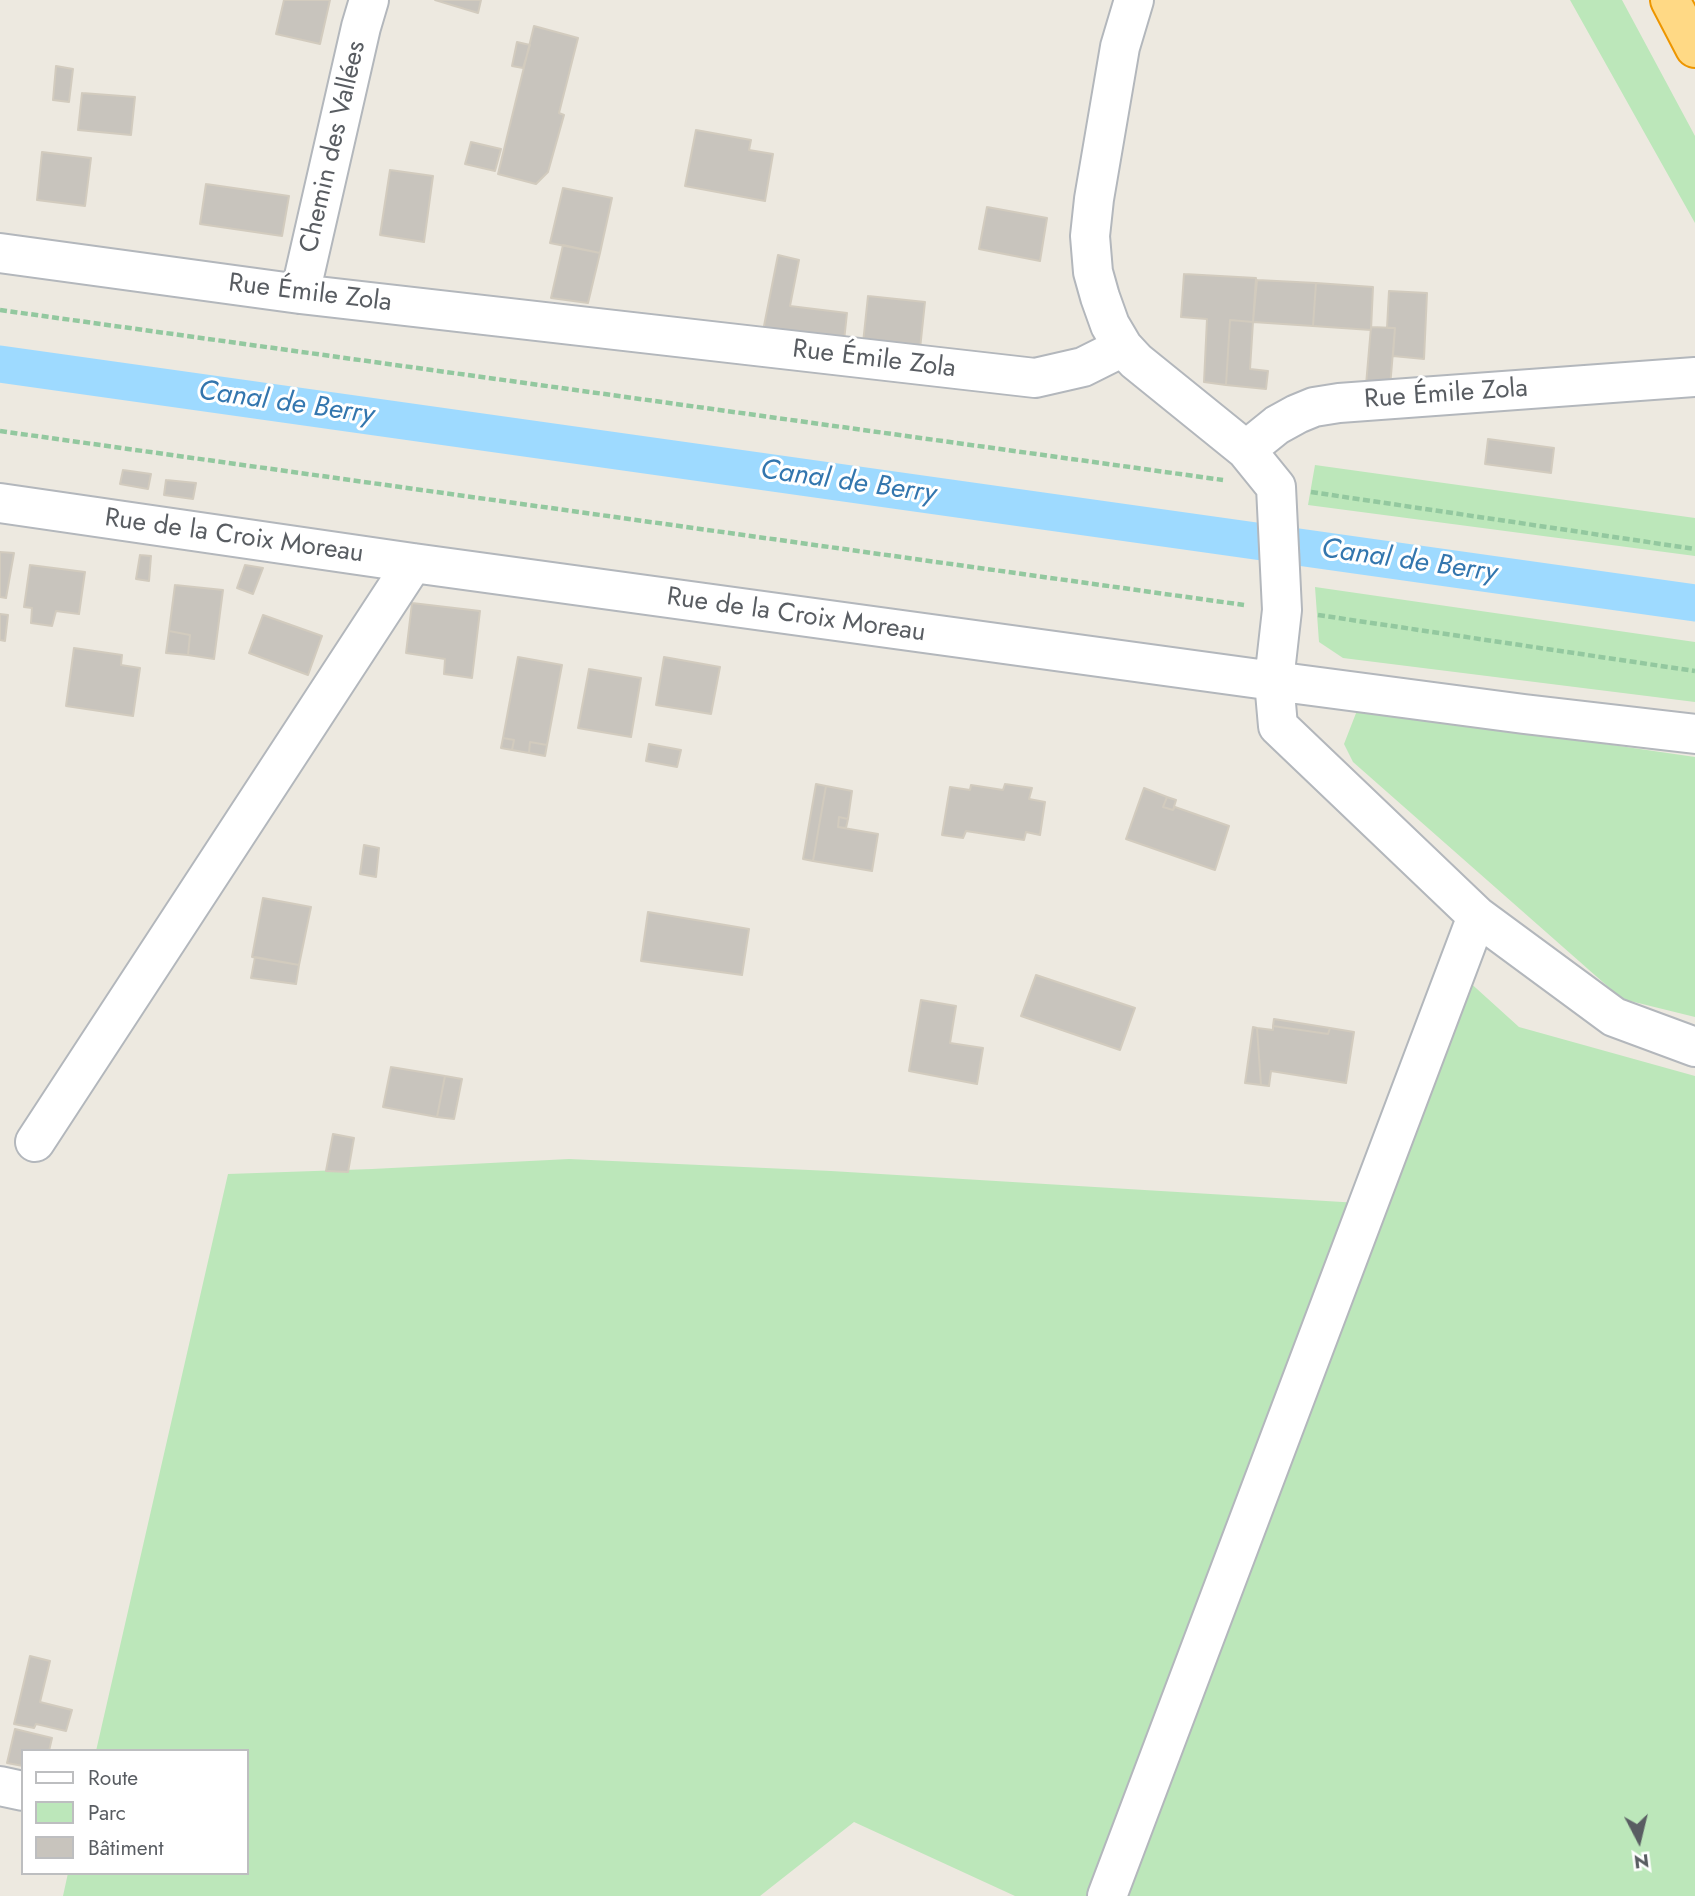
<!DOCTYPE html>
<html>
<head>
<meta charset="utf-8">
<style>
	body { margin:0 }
	#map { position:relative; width:1695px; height:1896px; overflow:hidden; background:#ede9e0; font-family:Jost,sans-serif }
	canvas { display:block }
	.legend { position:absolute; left:21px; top:1749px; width:228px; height:126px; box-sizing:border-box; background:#fff; border:2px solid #bdbec0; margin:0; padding:9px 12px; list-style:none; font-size:21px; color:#595d62 }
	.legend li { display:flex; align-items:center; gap:14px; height:35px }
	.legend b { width:35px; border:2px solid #bdbec0 }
	.north { position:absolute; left:1604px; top:1805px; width:70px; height:70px; -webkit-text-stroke:5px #fff; paint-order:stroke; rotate:173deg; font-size:19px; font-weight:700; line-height:28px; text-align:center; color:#595d62 }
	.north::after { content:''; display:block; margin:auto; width:24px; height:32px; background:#595d62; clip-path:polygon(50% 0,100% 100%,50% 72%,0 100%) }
</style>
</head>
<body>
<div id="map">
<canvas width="1695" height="1896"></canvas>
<ul class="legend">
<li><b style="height:9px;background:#fff"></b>Route</li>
<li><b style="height:19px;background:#bce7ba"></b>Parc</li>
<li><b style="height:19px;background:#c8c4bd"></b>Bâtiment</li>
</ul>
<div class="north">N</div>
</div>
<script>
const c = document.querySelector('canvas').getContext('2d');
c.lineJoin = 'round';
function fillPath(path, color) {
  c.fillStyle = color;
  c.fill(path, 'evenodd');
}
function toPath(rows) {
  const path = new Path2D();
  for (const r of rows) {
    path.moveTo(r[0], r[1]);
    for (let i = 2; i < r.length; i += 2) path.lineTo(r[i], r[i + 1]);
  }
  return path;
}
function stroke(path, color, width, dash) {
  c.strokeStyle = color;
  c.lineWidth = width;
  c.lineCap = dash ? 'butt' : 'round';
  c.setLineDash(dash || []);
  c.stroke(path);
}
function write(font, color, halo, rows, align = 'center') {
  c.font = font + ' Jost,sans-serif';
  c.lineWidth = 6;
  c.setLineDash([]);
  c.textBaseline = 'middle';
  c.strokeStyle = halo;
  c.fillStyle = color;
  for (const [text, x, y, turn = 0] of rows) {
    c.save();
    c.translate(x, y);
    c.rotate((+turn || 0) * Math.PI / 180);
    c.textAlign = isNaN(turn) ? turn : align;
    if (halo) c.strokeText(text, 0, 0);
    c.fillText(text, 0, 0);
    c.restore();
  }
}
fillPath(toPath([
	[1570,0,1622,0,1695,136,1695,223],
	[1315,465,1695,518,1695,556,1308,505],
	[1315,587,1695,642,1695,702,1343,658,1319,642],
	[1358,708,1695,757,1695,1017,1622,999,1353,762,1344,744],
	[1466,979,1519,1027,1695,1076,1695,1896,1120,1896],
	[569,1159,831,1171,1359,1203,1093,1896,1015,1896,854,1822,760,1896,63,1896,68,1873,247,1873,247,1751,96,1751,228,1174,372,1169]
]), '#bce7ba');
stroke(toPath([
	[0,364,1695,603]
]), '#9edaff', 37);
const building = toPath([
	[284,0,330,0,320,44,276,34,284,0],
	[435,0,481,0,478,13,435,0],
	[534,26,578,38,559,113,564,115,548,172,536,184,498,174,534,26],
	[517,42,530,45,523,68,512,66,517,42],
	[56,66,73,69,69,102,53,100,56,66],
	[82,93,135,97,131,135,78,130,82,93],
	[696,130,751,140,749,150,773,154,765,201,685,186,696,130],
	[471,142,501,149,495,171,465,164,471,142],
	[42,152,91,158,85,206,37,200,42,152],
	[390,170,433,176,424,242,380,235,390,170],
	[206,184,289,196,282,236,200,224,206,184],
	[563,188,612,198,600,253,550,243,563,188],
	[987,207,1047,218,1040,261,979,249,987,207],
	[563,245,600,253,588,303,551,298,563,245],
	[778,255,799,260,790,306,847,313,844,341,763,331,778,255],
	[1184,274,1256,278,1253,322,1230,320,1226,385,1204,382,1207,319,1181,317,1184,274],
	[1257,280,1316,283,1313,326,1253,322,1257,280],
	[1316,283,1373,287,1371,330,1313,326,1316,283],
	[1389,291,1427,293,1424,359,1393,356,1395,328,1387,328,1389,291],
	[868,296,925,302,920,349,863,343,868,296],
	[1230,320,1253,322,1250,369,1268,371,1266,389,1226,385,1230,320],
	[1371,327,1395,328,1390,387,1366,385,1371,327],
	[1488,439,1554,448,1551,473,1485,464,1488,439],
	[123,470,151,474,148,489,120,484,123,470],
	[166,480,196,483,193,499,164,495,166,480],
	[0,552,14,553,6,598,0,597,0,552],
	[140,555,151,556,149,581,136,579,140,555],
	[30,565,85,572,79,614,56,611,52,626,31,623,32,608,24,607,30,565],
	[245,565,263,568,253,594,237,588,245,565],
	[175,585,223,590,214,659,188,655,190,635,169,631,175,585],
	[412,603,480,611,472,678,444,674,445,659,406,653,412,603],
	[0,614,8,615,5,641,0,640,0,614],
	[263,615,322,636,308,675,249,653,263,615],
	[169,631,190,635,188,655,166,653,169,631],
	[74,648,122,655,121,665,140,668,133,716,66,706,74,648],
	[518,657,562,665,547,745,530,742,529,753,512,750,514,740,503,738,518,657],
	[664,657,720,667,711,714,656,705,664,657],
	[589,669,641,678,631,737,578,728,589,669],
	[503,738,514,740,512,750,501,748,503,738],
	[530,742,547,745,545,756,529,753,530,742],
	[649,744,681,750,677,767,646,761,649,744],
	[816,784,826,786,813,861,803,859,816,784],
	[1005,784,1032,788,1029,799,1045,802,1040,835,1026,832,1024,840,966,831,963,838,942,835,950,787,970,790,971,785,1003,790,1005,784],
	[826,786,852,791,848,819,839,817,838,827,878,834,872,871,813,861,826,786],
	[1144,788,1167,797,1163,807,1173,810,1175,807,1229,826,1215,870,1126,839,1144,788],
	[1167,797,1176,800,1173,810,1163,807,1167,797],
	[839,817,848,819,846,828,838,827,839,817],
	[364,845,379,848,376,877,360,874,364,845],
	[263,898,311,907,299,965,252,957,263,898],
	[648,912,749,929,742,975,641,961,648,912],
	[255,957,299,965,296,984,251,978,255,957],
	[1036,975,1135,1008,1120,1050,1021,1016,1036,975],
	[921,1000,956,1006,950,1043,983,1048,977,1084,909,1071,921,1000],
	[1274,1019,1330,1028,1328,1034,1273,1026,1274,1019],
	[1273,1026,1328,1034,1330,1028,1354,1032,1346,1083,1271,1071,1269,1086,1261,1085,1257,1028,1273,1030,1273,1026],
	[1253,1027,1257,1028,1261,1085,1245,1083,1253,1027],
	[391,1067,445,1076,437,1117,383,1107,391,1067],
	[445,1076,462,1079,454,1119,437,1117,445,1076],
	[333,1134,354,1138,348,1172,326,1171,333,1134],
	[30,1656,50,1661,40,1702,72,1710,66,1731,36,1724,34,1728,14,1724,30,1656],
	[15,1729,52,1738,49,1751,23,1751,23,1766,7,1763,15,1729]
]);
fillPath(building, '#c8c4bd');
stroke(building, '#d2cbbe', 2);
const minor = toPath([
	[0,253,300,294,1035,378,1083,367,1123,347,1136,361,1246,450,1277,425,1297,414,1314,407,1339,403,1695,377],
	[300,294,361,27,369,0],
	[1123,347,1110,325,1100,297,1093,272,1090,236,1094,199,1120,47,1134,0],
	[1246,450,1276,487,1282,610,1274,681,1524,714,1695,734],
	[0,503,413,563,1274,681,1278,726,1477,916,1614,1017,1695,1047],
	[35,1142,413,563],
	[0,1786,23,1791],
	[1107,1896,1477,916]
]);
const highway = toPath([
	[1670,0,1695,48]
]);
stroke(minor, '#b3b7bc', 42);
stroke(highway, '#ed9600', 42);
stroke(toPath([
	[0,310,1223,480],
	[0,431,1244,605],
	[1311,492,1695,549],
	[1318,615,1695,671]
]), '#93c89f', 4.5, [7, 3.5]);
stroke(minor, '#fff', 38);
stroke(highway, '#ffd985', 38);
write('26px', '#595d62', '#fff', [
	["Chemin des Vallées",334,147,-77],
	["Rue Émile Zola",310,294,7],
	["Rue Émile Zola",874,360,7],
	["Rue Émile Zola",1446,395,-4],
	["Rue de la Croix Moreau",234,537,8],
	["Rue de la Croix Moreau",796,616,8]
]);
write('italic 28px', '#3376ae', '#fff', [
	["Canal de Berry",286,404,8],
	["Canal de Berry",848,483,8],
	["Canal de Berry",1409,562,8]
]);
</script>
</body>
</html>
